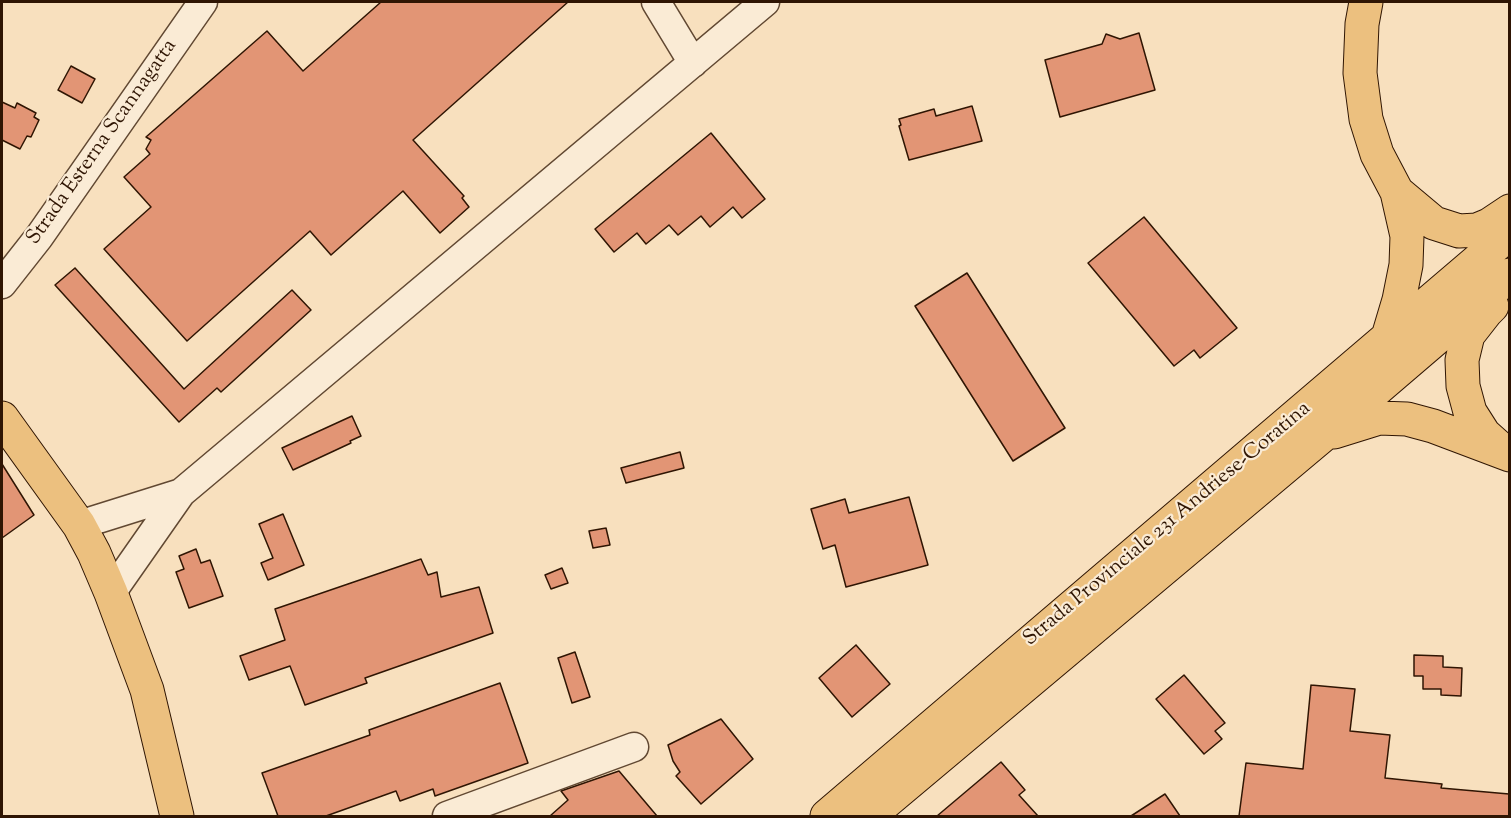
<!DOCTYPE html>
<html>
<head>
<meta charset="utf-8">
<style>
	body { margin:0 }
	#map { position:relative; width:1511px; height:818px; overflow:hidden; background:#f8e0be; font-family:"Sorts Mill Goudy",serif }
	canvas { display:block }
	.frame { position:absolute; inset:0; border:3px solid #2f1503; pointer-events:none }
</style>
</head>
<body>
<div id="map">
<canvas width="1511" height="818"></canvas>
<div class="frame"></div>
</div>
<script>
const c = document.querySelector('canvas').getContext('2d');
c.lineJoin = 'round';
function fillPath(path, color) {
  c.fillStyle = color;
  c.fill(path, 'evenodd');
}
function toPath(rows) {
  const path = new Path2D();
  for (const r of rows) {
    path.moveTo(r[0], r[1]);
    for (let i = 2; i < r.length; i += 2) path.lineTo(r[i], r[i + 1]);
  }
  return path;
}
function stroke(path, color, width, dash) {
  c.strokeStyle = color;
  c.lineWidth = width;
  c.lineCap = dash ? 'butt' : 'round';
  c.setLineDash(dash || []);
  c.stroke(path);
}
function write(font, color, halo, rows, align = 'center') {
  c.font = font + ' "Sorts Mill Goudy",serif';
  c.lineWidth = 4.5;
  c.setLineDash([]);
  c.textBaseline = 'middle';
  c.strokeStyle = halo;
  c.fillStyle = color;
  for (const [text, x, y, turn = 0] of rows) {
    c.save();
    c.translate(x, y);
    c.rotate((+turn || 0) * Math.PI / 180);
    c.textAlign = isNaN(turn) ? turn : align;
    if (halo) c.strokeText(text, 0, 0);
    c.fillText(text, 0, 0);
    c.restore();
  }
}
const building = toPath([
	[381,2,568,2,413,140,464,196,462,198,469,207,440,233,403,191,331,255,310,231,187,341,104,249,151,207,124,177,150,154,146,149,151,140,146,137,267,31,303,71,381,2],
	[1139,33,1155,90,1060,117,1045,60,1102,44,1106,34,1120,39,1139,33],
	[71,66,95,79,82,103,58,90,71,66],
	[2,102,15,108,17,103,36,113,34,117,39,120,31,137,27,136,20,149,2,140,2,102],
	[972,106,982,141,909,160,899,126,901,125,899,119,934,109,936,116,972,106],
	[711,133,765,199,742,218,733,207,710,227,701,216,678,235,669,225,646,244,637,233,614,252,595,229,711,133],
	[1144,217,1237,328,1200,358,1194,350,1174,366,1088,263,1144,217],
	[75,268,184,389,292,290,311,310,221,392,217,388,179,422,55,285,75,268],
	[967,273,1065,428,1013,461,915,306,967,273],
	[352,416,361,436,350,441,351,443,293,470,282,448,352,416],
	[680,452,684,468,626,483,621,468,680,452],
	[2,464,34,515,2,538,2,464],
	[909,497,928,565,846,587,835,545,823,549,811,509,845,499,849,513,909,497],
	[283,514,304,565,268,580,261,563,273,558,259,524,283,514],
	[606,528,610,545,593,548,589,531,606,528],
	[196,549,201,563,210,560,223,596,189,608,176,572,184,569,179,556,196,549],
	[421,559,428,575,437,572,441,597,479,587,493,633,365,678,367,683,305,705,290,666,249,680,240,656,285,640,275,609,421,559],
	[562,568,568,583,551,589,545,575,562,568],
	[856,645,890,684,852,717,819,678,856,645],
	[575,652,590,697,572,703,558,658,575,652],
	[1414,655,1443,656,1443,667,1462,668,1461,696,1441,695,1441,689,1423,689,1423,676,1414,676,1414,655],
	[1184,675,1225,723,1215,731,1222,739,1204,754,1156,699,1184,675],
	[500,683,528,763,435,796,433,789,400,801,396,791,326,816,278,816,262,773,370,735,369,730,500,683],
	[1311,685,1355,689,1350,731,1390,735,1385,778,1442,784,1441,788,1509,794,1509,816,1239,816,1246,763,1303,769,1311,685],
	[721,719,753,759,701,804,676,776,680,772,673,761,668,745,721,719],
	[1001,762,1025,790,1019,795,1038,816,937,816,1001,762],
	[619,771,657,816,550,816,568,800,561,791,619,771],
	[1165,794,1180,816,1131,816,1165,794]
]);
fillPath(building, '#e29575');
stroke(building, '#2f1503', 1.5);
const minor = toPath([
	[656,2,693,63],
	[2,284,39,237,203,2],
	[79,525,181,493],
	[111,593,181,493,765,2],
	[447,816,634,747]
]);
const major = toPath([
	[2,418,79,525,94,553,111,593,147,690,177,816]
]);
const highway = toPath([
	[1366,2,1362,24,1360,73,1366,119,1377,154,1397,192,1407,236,1406,265,1399,300,1388,337],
	[1397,192,1434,223,1459,231,1477,230,1489,225,1510,211],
	[1492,306,1486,312,1468,335,1462,360,1463,386,1470,412,1484,434,1503,451],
	[1334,432,1379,418,1407,419,1433,426,1510,455],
	[827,816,1510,233],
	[869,816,1323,435,1510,275]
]);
stroke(minor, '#614832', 31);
stroke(major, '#2f1503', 35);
stroke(highway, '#2f1503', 35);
stroke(minor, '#faebd5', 28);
stroke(major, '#ecc07f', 33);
stroke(highway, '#ecc07f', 33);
write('21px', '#2f1503', '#faebd5', [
	["Strada Esterna Scannagatta",103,143,-55],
	["Strada Provinciale 231 Andriese-Coratina",1168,525,-40]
]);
</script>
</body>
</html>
